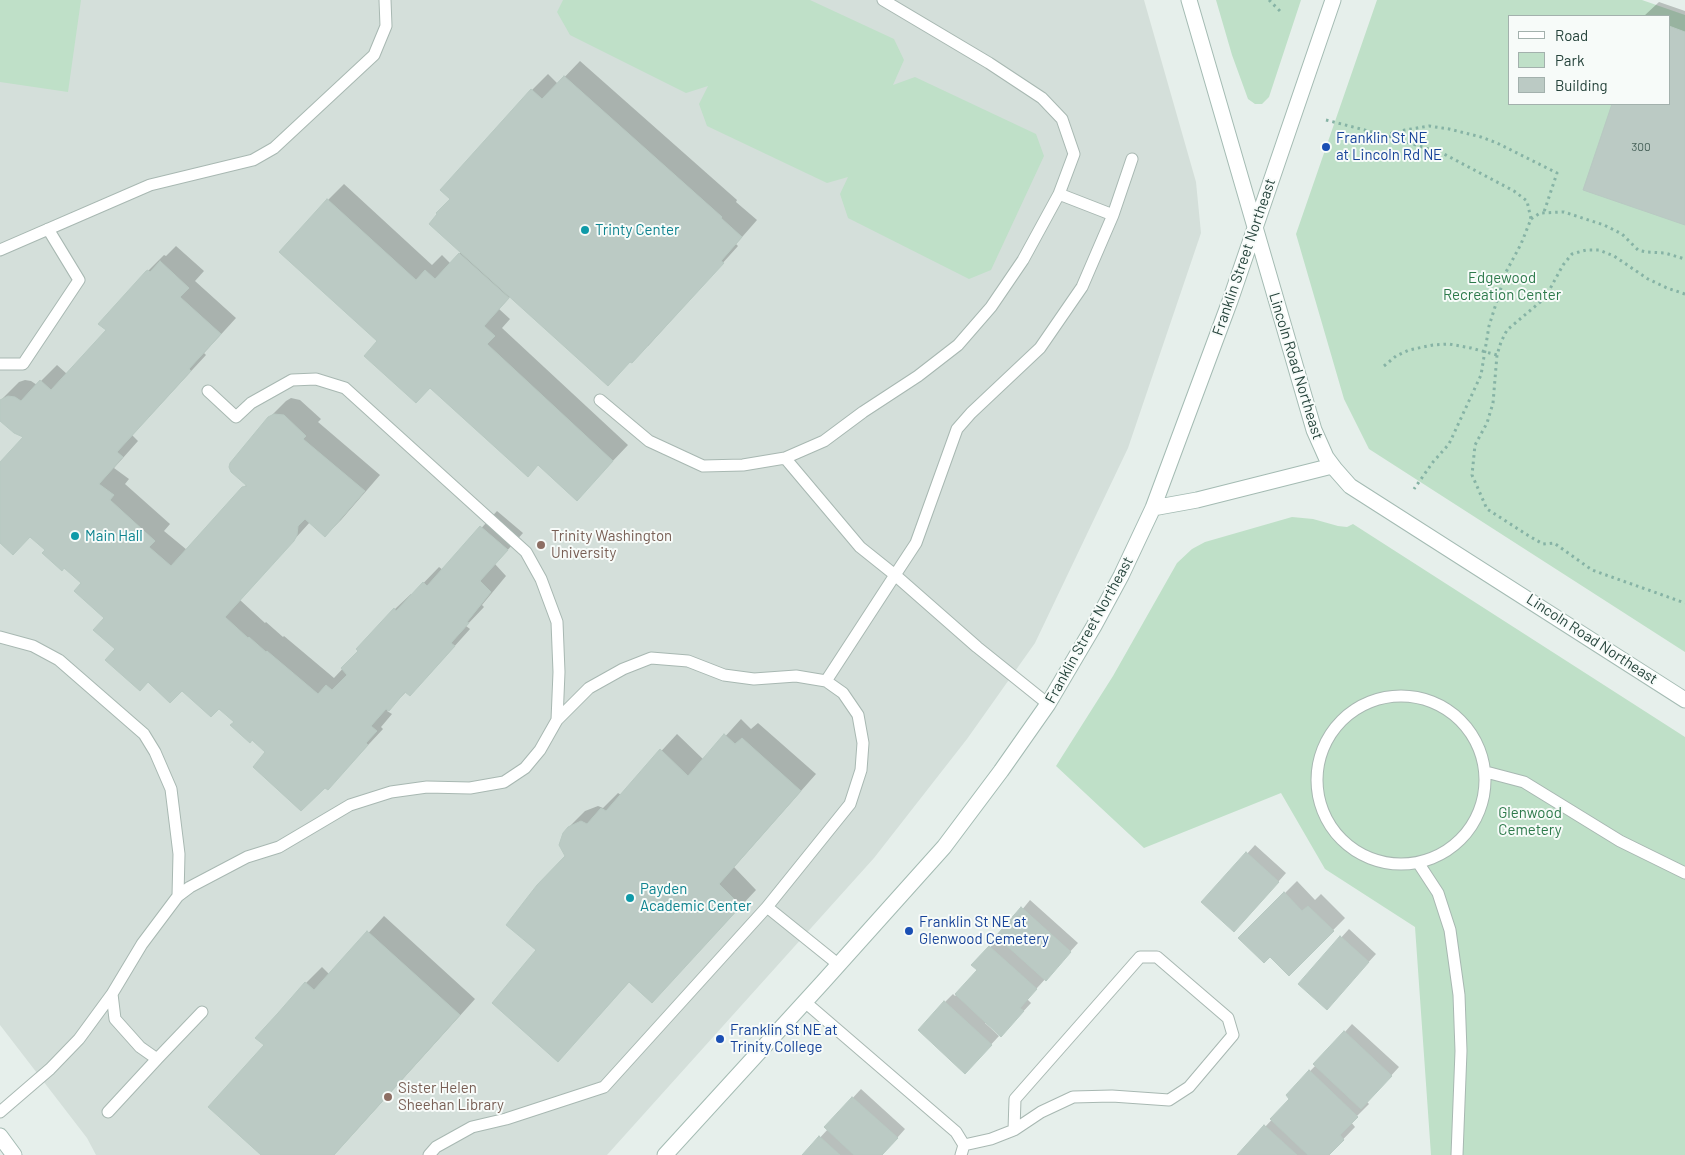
<!DOCTYPE html>
<html>
<head>
<meta charset="utf-8">
<style>
	body { margin:0 }
	#map { position:relative; width:1685px; height:1155px; overflow:hidden; background:#e6efeb; font-family:Barlow,sans-serif }
	canvas { display:block }
	.legend { position:absolute; left:1508px; top:15px; width:162px; height:90px; box-sizing:border-box; background:#f7fbf9; border:1px solid #a3b1ad; margin:0; padding:6px 9px; list-style:none; font-size:15px; color:#24423a }
	.legend li { display:flex; align-items:center; gap:10px; height:25px }
	.legend b { width:25px; border:1px solid #a3b1ad }
</style>
</head>
<body>
<div id="map">
<canvas width="1685" height="1155"></canvas>
<ul class="legend">
<li><b style="height:6px;background:#fff"></b>Road</li>
<li><b style="height:14px;background:#bfe0c8"></b>Park</li>
<li><b style="height:14px;background:#bbcac4"></b>Building</li>
</ul>
</div>
<script>
const c = document.querySelector('canvas').getContext('2d');
c.lineJoin = 'round';
function fillPath(path, color) {
  c.fillStyle = color;
  c.fill(path, 'evenodd');
}
function toPath(rows) {
  const path = new Path2D();
  for (const r of rows) {
    if (r.length === 3) {
      path.moveTo(r[0] + r[2], r[1]);
      path.arc(r[0], r[1], r[2], 0, 2 * Math.PI);
      continue;
    }
    path.moveTo(r[0], r[1]);
    for (let i = 2; i < r.length; i += 2) path.lineTo(r[i], r[i + 1]);
  }
  return path;
}
function stroke(path, color, width, dash) {
  c.strokeStyle = color;
  c.lineWidth = width;
  c.lineCap = dash ? 'butt' : 'round';
  c.setLineDash(dash || []);
  c.stroke(path);
}
function write(font, color, halo, rows, align = 'center') {
  c.font = font + ' Barlow,sans-serif';
  c.lineWidth = 4;
  c.setLineDash([]);
  c.textBaseline = 'middle';
  c.strokeStyle = halo;
  c.fillStyle = color;
  for (const [text, x, y, turn = 0] of rows) {
    c.save();
    c.translate(x, y);
    c.rotate((+turn || 0) * Math.PI / 180);
    c.textAlign = isNaN(turn) ? turn : align;
    if (halo) c.strokeText(text, 0, 0);
    c.fillText(text, 0, 0);
    c.restore();
  }
}
fillPath(toPath([
	[0,0,1144,0,1196,182,1201,233,1128,448,1035,643,967,739,874,858,607,1155,96,1155,87,1138,0,1025]
]), '#d4dfda');
fillPath(toPath([
	[0,0,81,0,68,92,0,82],
	[563,0,810,0,894,39,904,60,893,85,915,77,1036,134,1044,156,991,270,969,279,848,218,840,194,848,177,827,183,707,126,699,104,708,86,686,93,570,35,557,12],
	[1216,0,1301,0,1269,97,1262,104,1255,104,1248,99,1232,55],
	[1377,0,1642,0,1685,15,1685,652,1369,449,1344,399,1296,234],
	[1509,16,1669,16,1669,104,1509,104],
	[1292,517,1313,519,1338,526,1347,527,1353,524,1685,737,1685,1155,1431,1155,1415,927,1325,869,1281,793,1144,848,1056,766,1113,676,1177,563,1192,549,1205,542]
]), '#bfe0c8');
fillPath(toPath([
	[1659,2,1685,11,1685,224,1584,189,1613,104,1669,104,1669,16,1644,16],
	[580,61,737,200,736,202,757,220,736,244,738,246,648,346,510,297,499,309,510,319,502,328,628,445,592,483,538,464,379,341,328,200,344,184,432,265,442,255,451,264,461,252,451,199,532,90,548,74,558,84],
	[176,246,204,271,195,281,236,318,204,353,206,355,132,435,138,441,114,468,129,479,125,484,170,524,164,531,187,550,247,484,269,418,286,401,291,398,300,400,321,419,318,422,380,475,341,520,325,536,310,522,240,600,265,623,266,622,283,637,284,636,334,678,360,650,358,649,395,609,411,594,412,595,439,567,443,570,497,511,523,533,495,564,506,576,482,605,484,607,466,626,470,629,426,678,407,691,387,711,392,714,381,727,383,729,328,788,267,752,219,707,182,689,116,649,106,618,83,583,31,536,0,542,0,464,25,436,0,419,0,401,19,382,25,380,31,381,37,385,57,365,67,374,107,330,147,272,164,255,166,256],
	[741,719,751,729,758,723,816,774,734,867,756,890,652,1001,630,981,558,1060,538,950,566,857,569,827,585,811,598,806,603,808,618,793,621,795,677,734,704,760],
	[1255,845,1286,873,1242,923,1203,902],
	[1297,881,1315,900,1321,894,1345,918,1289,975,1270,956,1240,938],
	[1030,900,1078,943,1027,999,1031,1003,1009,1027,987,1022,985,1023,999,1036,973,1064,945,1002,953,994,955,996,979,970,973,965,1000,937],
	[384,916,475,999,334,1155,263,1155,266,1045,306,983,322,967,330,975],
	[1349,929,1376,954,1334,1000,1299,984],
	[1352,1024,1399,1067,1367,1102,1369,1104,1351,1122,1355,1127,1328,1155,1239,1155,1291,1099,1287,1095,1316,1065],
	[861,1089,905,1129,882,1155,804,1155,828,1129,826,1127]
]), '#0003');
const building = toPath([
	[1669,26,1685,32,1685,225,1583,190,1612,104,1669,104,1669,26],
	[564,76,722,217,721,218,742,237,721,261,724,263,632,363,630,362,608,386,429,224,437,214,436,213,450,199,440,190,531,89,542,99,564,76],
	[327,199,416,280,425,270,435,279,459,253,509,298,484,326,495,336,487,344,613,461,577,501,538,465,528,477,430,388,416,403,364,356,377,341,279,252,327,199],
	[160,261,189,288,180,297,221,334,189,369,191,371,117,452,123,457,99,484,114,495,110,500,155,541,149,547,171,566,242,487,247,486,231,472,229,467,230,463,268,417,274,414,284,415,306,436,303,439,365,491,325,537,305,519,298,526,297,535,294,541,225,617,248,638,249,637,266,652,267,651,318,694,326,685,332,690,347,675,341,668,358,651,356,649,394,608,396,611,423,582,427,586,480,526,508,550,480,581,491,592,467,622,469,623,451,643,455,646,410,696,405,692,389,711,386,709,371,726,377,731,366,743,368,745,328,790,325,788,301,811,253,767,265,752,252,740,250,743,230,725,234,722,219,709,211,717,182,691,170,703,148,682,140,691,105,660,115,649,93,630,104,618,74,591,81,583,64,568,62,571,42,553,45,550,30,537,13,555,0,543,0,462,23,437,14,433,0,421,0,400,8,396,15,397,21,401,40,380,51,390,106,330,98,324,146,271,148,270,150,272,160,261],
	[724,734,735,744,742,738,801,791,719,884,741,906,652,1003,629,982,558,1062,492,1003,536,950,506,925,537,885,565,856,559,845,563,833,568,827,581,821,587,824,601,808,606,811,660,749,688,776,724,734],
	[1246,852,1279,882,1234,932,1201,902,1246,852],
	[1284,892,1302,911,1308,906,1334,931,1289,976,1270,957,1264,963,1238,938,1284,892],
	[1021,907,1071,952,1046,981,996,936,1021,907],
	[367,931,460,1015,334,1155,261,1155,208,1107,264,1045,255,1038,278,1013,305,982,314,990,367,931],
	[1340,936,1369,962,1327,1010,1298,984,1340,936],
	[989,946,1037,989,1020,1008,1024,1011,1001,1037,955,994,977,970,971,965,989,946],
	[944,1001,992,1045,965,1074,918,1030,944,1001],
	[1344,1031,1392,1076,1361,1109,1313,1064,1344,1031],
	[1309,1070,1358,1117,1340,1135,1344,1140,1329,1155,1308,1155,1270,1119,1289,1099,1286,1095,1309,1070],
	[852,1097,898,1138,882,1155,854,1155,824,1127,852,1097],
	[1264,1125,1297,1155,1237,1155,1264,1125],
	[819,1136,840,1155,802,1155,819,1136]
]);
fillPath(building, '#bbcac4');
stroke(building, '#b8c9c2', 1);
const lane = toPath([
	[883,0,989,63,1042,98,1062,119,1074,154,1059,194],
	[1113,215,1059,194,1023,260,991,307,958,345,918,376,863,412,824,441,785,458,860,547,895,575,916,543,957,429,971,413,1040,348,1082,287,1113,215,1132,159],
	[0,250,150,185,253,160,274,148,374,55,386,26,385,0],
	[0,364,23,364,79,280,48,229],
	[208,391,236,417,251,403,292,380,316,379,345,388,526,552,541,579,557,622,559,672,557,720],
	[600,400,649,441,703,466,743,465,785,458],
	[0,637,33,646,59,660,144,734,155,752,171,789,179,854,178,896],
	[826,681,895,575,977,647,1048,704],
	[1401,780,84],
	[1486,772,1524,782,1620,841,1685,873],
	[1419,864,1438,893,1450,930,1459,995,1461,1051,1457,1155],
	[805,1002,956,1132,964,1145,961,1155],
	[157,1059,202,1012],
	[0,1112,50,1069,79,1039,112,994],
	[108,1112,157,1059,140,1047,115,1019,112,994,142,944,178,896,190,887,247,857,279,847,350,805,391,792,427,787,470,788,504,782,525,768,540,750,557,720,589,688,623,669,651,658,688,661,724,675,754,679,796,676,826,681,843,693,858,715,863,743,861,770,850,804,767,907,839,965],
	[964,1145,991,1139,1014,1130,1041,1112,1073,1097,1112,1096,1169,1100,1189,1087,1233,1035,1228,1018,1157,957,1140,957,1015,1099,1014,1130],
	[429,1155,436,1147,472,1127,506,1119,604,1087,767,907]
]);
const secondary = toPath([
	[1189,0,1314,430,1326,457,1335,469,1350,486,1685,700],
	[1153,508,1197,500,1332,466],
	[0,1136,14,1155],
	[665,1155,823,982,944,847,1001,771,1048,704,1094,626,1121,576,1153,508,1179,438,1230,301,1333,0]
]);
stroke(lane, '#a8b8b2', 13);
stroke(secondary, '#a4bbb3', 17);
stroke(toPath([
	[1269,0,1282,13],
	[1326,120,1388,136,1444,154,1514,191,1527,201,1531,219,1521,244,1506,272,1489,326,1481,375,1449,444,1433,462,1414,489],
	[1384,135,1405,130,1429,126,1449,129,1481,137,1497,143,1557,173,1544,212],
	[1531,219,1540,213,1564,212,1604,225,1622,234,1638,250,1646,252,1665,253,1685,259],
	[1685,294,1667,288,1648,279,1614,256,1599,250,1586,250,1572,254,1563,265,1545,298,1507,330,1501,342,1497,355,1493,403,1487,423,1475,445,1472,475,1487,509,1529,536,1543,544,1554,543,1592,570,1685,603],
	[1384,366,1396,356,1409,350,1433,345,1449,344,1471,348,1497,355]
]), '#86b3a5', 3, [2.5, 4]);
stroke(lane, '#fff', 11);
stroke(secondary, '#fff', 15);
for (const [x, y, r, color] of [
	[1326,147,5,"#1a4fb4"],
	[585,230,5,"#0f9aa8"],
	[75,536,5,"#0f9aa8"],
	[541,545,5,"#8d6e63"],
	[630,898,5,"#0f9aa8"],
	[909,931,5,"#1a4fb4"],
	[720,1039,5,"#1a4fb4"],
	[388,1097,5,"#8d6e63"]
]) {
  const dot = new Path2D();
  dot.arc(x, y, r, 0, 2 * Math.PI);
  c.fillStyle = color;
  c.fill(dot);
  stroke(dot, '#f7fbf9', 2);
}
write('12px', '#4a645c', null, [
	["300",1641,147]
]);
write('15px', '#164399', '#f7fbf9', [
	["Franklin St NE",1336,138],
	["at Lincoln Rd NE",1336,155],
	["Franklin St NE at",919,922],
	["Glenwood Cemetery",919,939],
	["Franklin St NE at",730,1030],
	["Trinity College",730,1047]
], 'left');
write('15px', '#0d838f', '#f7fbf9', [
	["Trinty Center",595,230],
	["Main Hall",85,536],
	["Payden",640,889],
	["Academic Center",640,906]
], 'left');
write('15px', '#24423a', '#f7fbf9', [
	["Franklin Street Northeast",1244,257,-71],
	["Lincoln Road Northeast",1296,366,73],
	["Franklin Street Northeast",1089,630,-61],
	["Lincoln Road Northeast",1592,639,33]
]);
write('15px', '#2d7a4b', '#f7fbf9', [
	["Edgewood",1502,278],
	["Recreation Center",1502,295],
	["Glenwood",1530,813],
	["Cemetery",1530,830]
]);
write('15px', '#785e54', '#f7fbf9', [
	["Trinity Washington",551,536],
	["University",551,553],
	["Sister Helen",398,1088],
	["Sheehan Library",398,1105]
], 'left');
</script>
</body>
</html>
